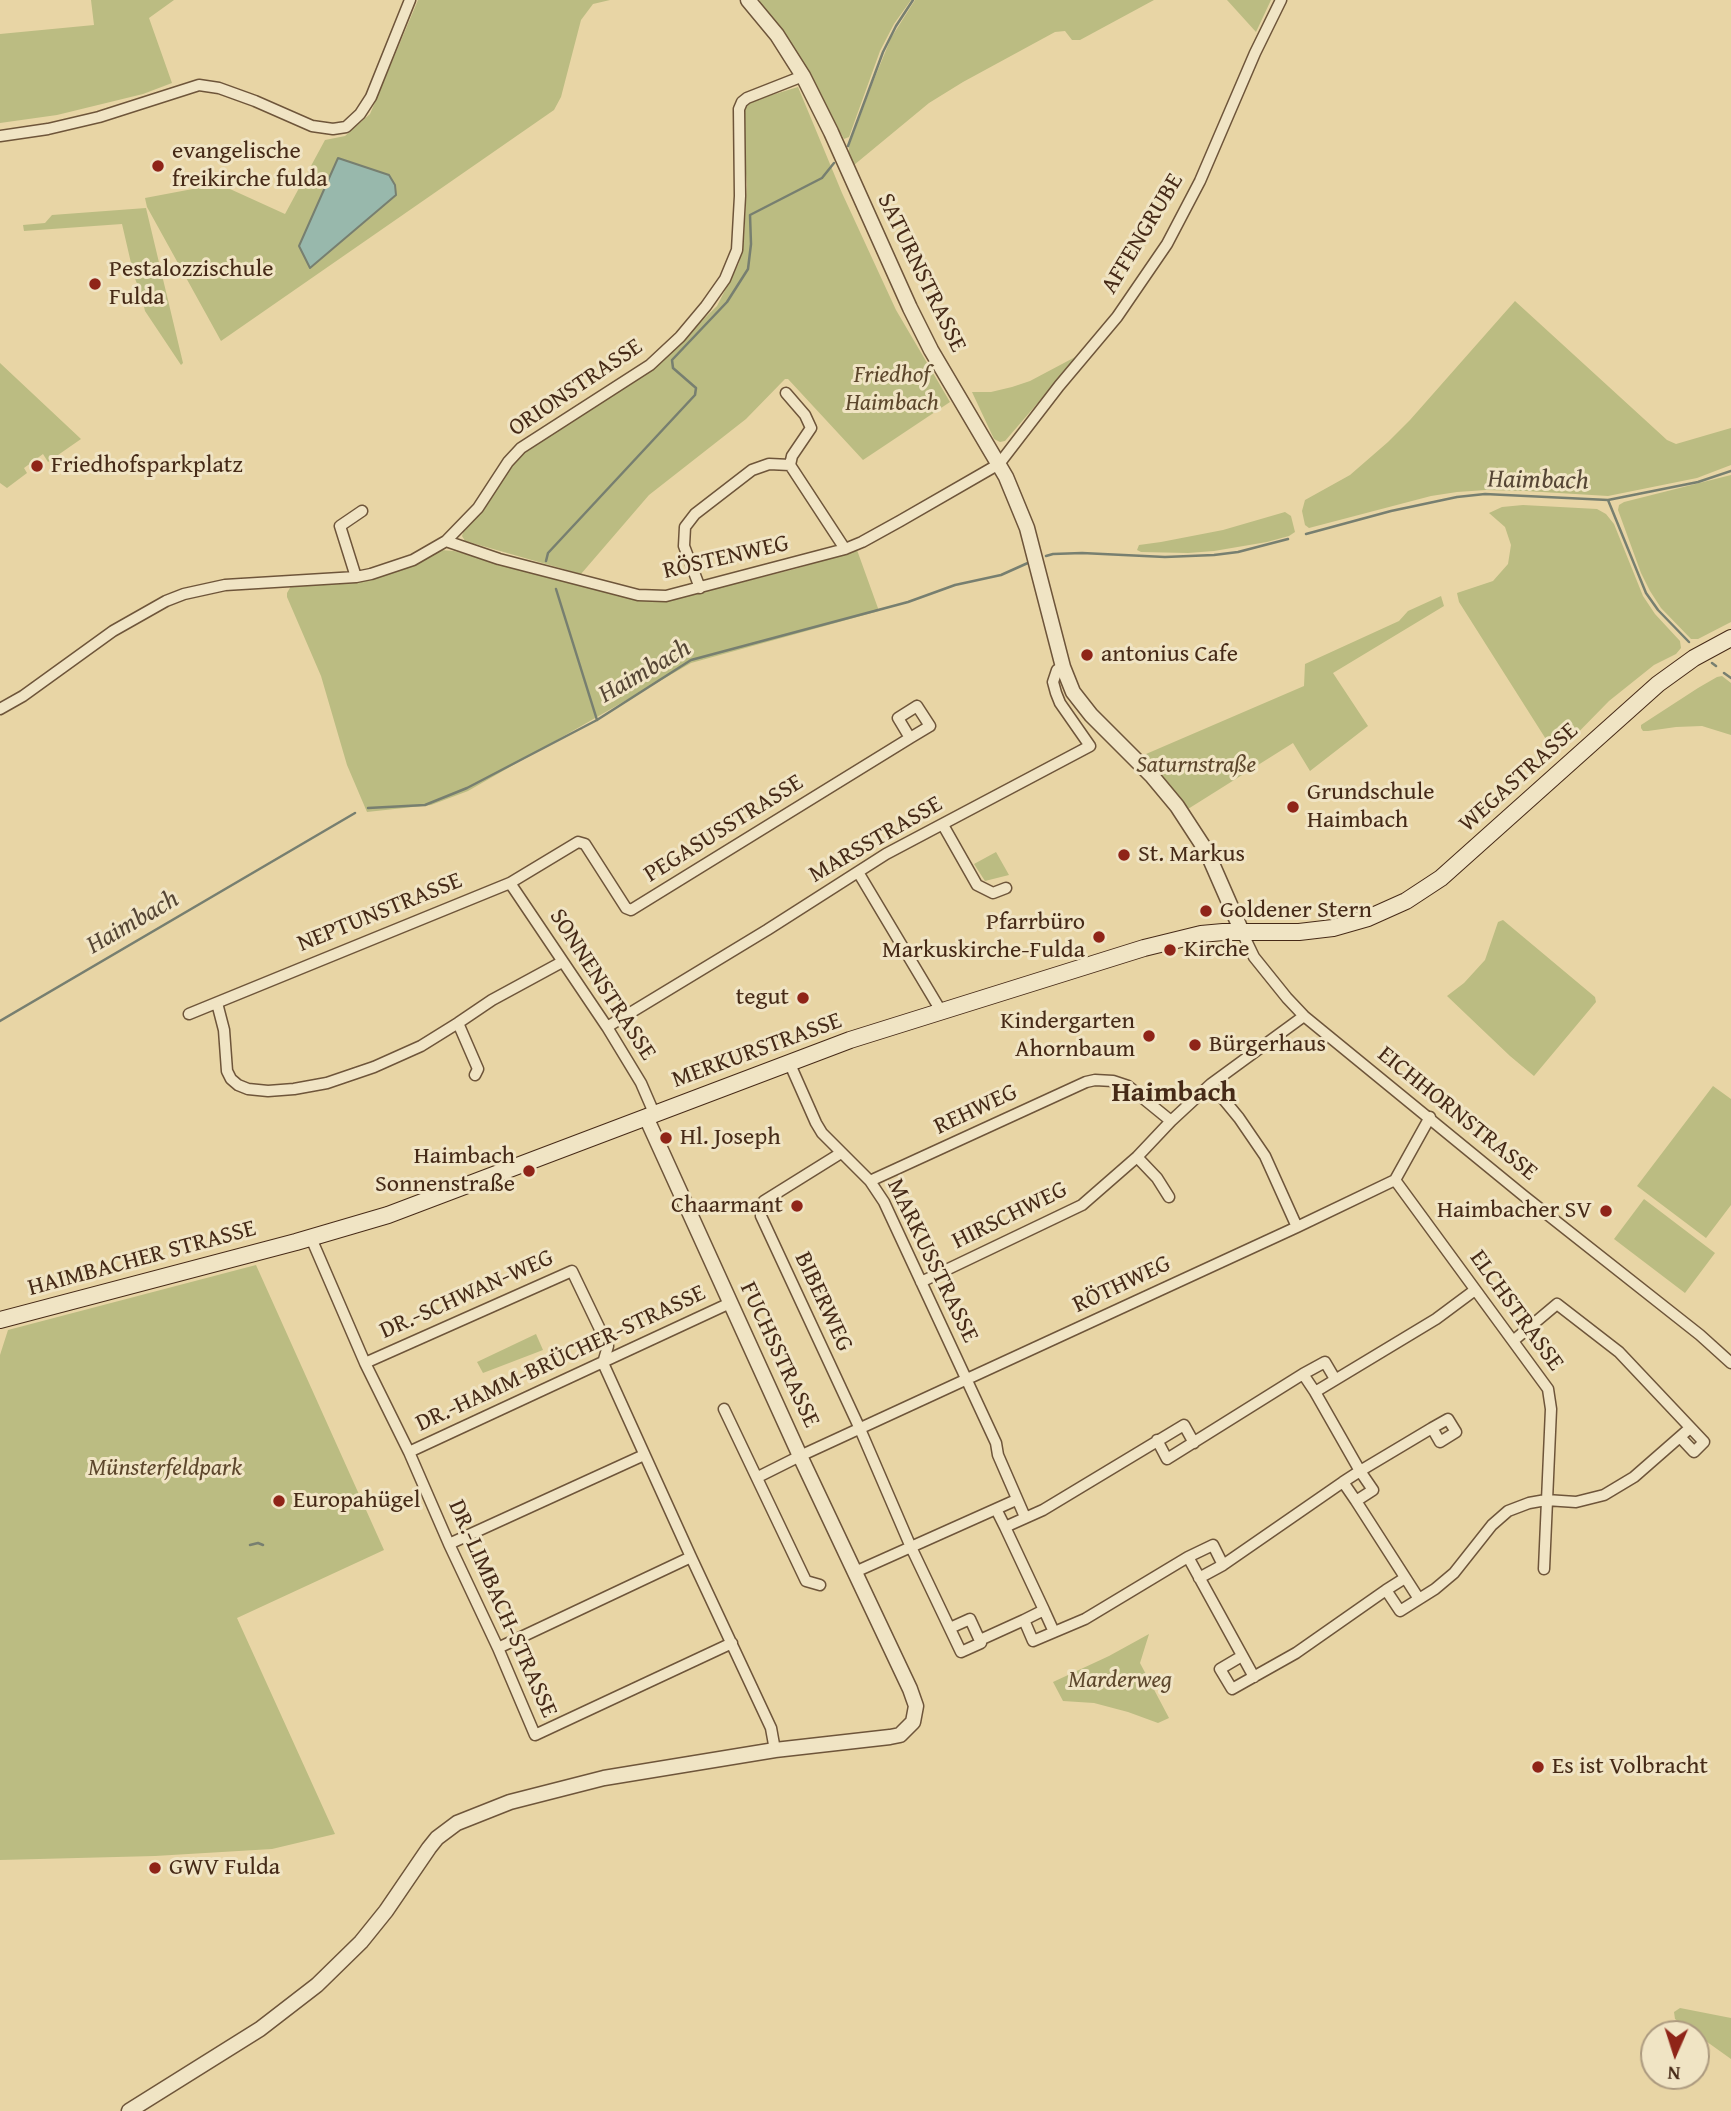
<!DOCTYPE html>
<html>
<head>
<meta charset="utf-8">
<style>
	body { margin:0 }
	#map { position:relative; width:1731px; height:2111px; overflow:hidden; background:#e8d5a5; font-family:"Gentium Book Plus",serif }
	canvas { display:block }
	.north { position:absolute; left:1640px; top:2020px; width:70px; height:70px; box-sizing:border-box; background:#f0e4c4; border:2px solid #ac9a7f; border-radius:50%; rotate:183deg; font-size:19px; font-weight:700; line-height:28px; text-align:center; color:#462a17 }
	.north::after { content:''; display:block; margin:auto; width:24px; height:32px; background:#8f2418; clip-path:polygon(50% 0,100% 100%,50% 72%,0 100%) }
</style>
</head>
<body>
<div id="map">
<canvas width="1731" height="2111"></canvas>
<div class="north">N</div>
</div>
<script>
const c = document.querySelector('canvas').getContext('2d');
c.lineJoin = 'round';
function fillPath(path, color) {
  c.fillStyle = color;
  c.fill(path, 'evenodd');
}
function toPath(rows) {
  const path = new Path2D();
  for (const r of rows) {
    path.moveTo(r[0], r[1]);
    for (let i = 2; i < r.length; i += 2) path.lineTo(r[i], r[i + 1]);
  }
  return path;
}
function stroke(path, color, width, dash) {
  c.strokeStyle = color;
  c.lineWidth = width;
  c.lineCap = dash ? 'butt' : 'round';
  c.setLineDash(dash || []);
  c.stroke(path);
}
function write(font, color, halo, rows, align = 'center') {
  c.font = font + ' "Gentium Book Plus",serif';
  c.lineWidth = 6;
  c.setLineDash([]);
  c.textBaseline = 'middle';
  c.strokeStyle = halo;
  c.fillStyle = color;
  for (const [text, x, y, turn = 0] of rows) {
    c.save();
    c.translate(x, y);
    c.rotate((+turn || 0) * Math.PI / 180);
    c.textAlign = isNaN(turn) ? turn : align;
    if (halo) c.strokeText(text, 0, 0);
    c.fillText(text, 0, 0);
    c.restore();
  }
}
fillPath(toPath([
	[91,0,174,0,149,18,172,83,143,94,57,115,0,123,0,34,94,25],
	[418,0,610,0,593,4,581,20,561,97,554,110,221,341,147,207,145,198,219,184,285,214,325,140,345,136,370,114],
	[760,0,911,0,894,24,880,51,849,137,844,139,795,50,760,4],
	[915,0,1154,0,1080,40,1072,40,1065,31,1055,32,963,82,929,103,854,165,849,153,849,146,873,82,891,38],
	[1227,0,1271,0,1256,32],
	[798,87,842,193,896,310,950,402,863,460,788,379,785,379,746,419,649,495,581,574,465,541,462,536,464,530,476,516,522,452,660,362,717,306,739,263,744,240,747,185,742,127,743,111,747,105,752,101],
	[146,208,183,363,181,365,145,311,141,294,134,276,122,224,24,231,23,225,45,223,52,215],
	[1515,301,1667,440,1676,444,1731,428,1731,465,1697,478,1608,496,1526,491,1486,490,1457,492,1431,496,1309,528,1305,525,1302,511,1305,500,1350,475,1388,442,1410,420],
	[1079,355,1005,441,1000,442,994,439,972,392,991,392,1012,387,1030,381],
	[0,363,81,439,48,462,43,454,24,468,27,473,7,488,0,483],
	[1731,475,1731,622,1698,639,1691,639,1661,608,1650,591,1641,573,1618,510,1619,505,1624,502],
	[1523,505,1597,509,1606,514,1614,524,1643,596,1655,614,1680,641,1681,648,1676,654,1654,665,1609,701,1561,750,1555,750,1549,744,1459,602,1457,593,1493,581,1508,564,1511,545,1505,527,1489,513,1502,507],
	[1285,512,1291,516,1295,532,1289,536,1267,542,1214,551,1188,553,1141,552,1137,550,1139,545,1161,542,1223,530],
	[441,550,454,551,630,598,662,602,795,569,857,550,879,611,691,663,468,791,431,805,367,812,347,765,321,676,287,597,287,593,291,586,364,579,390,574],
	[1441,596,1444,606,1333,673,1368,726,1310,771,1293,743,1188,809,1146,754,1304,686,1305,664,1399,621,1408,611],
	[1722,676,1731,683,1731,735,1702,726,1676,727,1648,731,1643,731,1641,728,1641,725,1698,688,1717,677],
	[996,852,1009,875,985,881,974,864],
	[1503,920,1595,997,1596,1002,1534,1076,1510,1056,1447,996,1464,983,1485,960,1498,922],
	[1713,1086,1731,1099,1731,1205,1706,1238,1637,1186],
	[1644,1199,1715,1253,1685,1293,1614,1239],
	[256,1265,384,1550,237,1618,335,1834,272,1849,155,1856,0,1860,0,1355,8,1330],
	[536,1334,543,1350,483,1373,477,1362],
	[1149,1634,1140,1663,1169,1718,1158,1723,1128,1712,1094,1703,1063,1701,1053,1682,1109,1656],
	[1680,2008,1731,2018,1731,2059,1675,2019,1674,2012]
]), '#bbbc82');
const water = toPath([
	[338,158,389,175,395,185,396,195,310,268,299,246,338,158]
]);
fillPath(water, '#98b8ac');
stroke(water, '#777f70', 2);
stroke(toPath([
	[848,146,883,52,896,26,913,0],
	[1608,500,1698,482,1731,471],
	[1306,534,1391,511,1457,497,1485,494,1608,500,1646,593,1658,610,1689,642],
	[1046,556,1053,554,1082,553,1165,557,1214,555,1238,552,1288,539],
	[546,561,548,553,695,395,696,388,673,368,672,360,727,302,748,269,751,244,750,215,822,178,834,163],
	[556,589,597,720],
	[1712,663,1716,666],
	[1724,673,1731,678],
	[368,808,425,805,467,788,597,720,691,660,908,602,955,585,1001,575,1030,562],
	[0,1021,355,813],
	[250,1545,258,1543,263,1545]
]), '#777f70', 2.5);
const minor = toPath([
	[0,136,48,129,99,117,199,85,219,88,255,101,312,126,333,129,346,127,360,114,371,97,410,0],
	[786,393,805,415,811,428,792,456,790,465,845,549],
	[446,541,499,559,615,589,638,595,666,596,845,549,862,542,900,521,999,464,1059,386,1117,317,1167,244,1200,181,1255,53,1281,0],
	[356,577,340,526,362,511],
	[700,588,684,546,685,527,695,514,752,470,769,464,790,465],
	[917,706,930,726,910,738,898,718,917,706],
	[0,709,23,696,113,631,166,601,184,594,225,585,356,577,371,574,413,560,446,541,478,508,508,462,521,448,650,365,680,337,706,306,725,279,737,250,740,196,739,109,742,102,747,98,803,76],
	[943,825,977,885,993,893,1006,888],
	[858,872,941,1011],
	[510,883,607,1027,641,1083,654,1113],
	[1242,932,1254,957,1287,998,1304,1016,1524,1196,1700,1335,1731,1363],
	[217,1003,224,1030,227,1071,231,1079,238,1085,248,1089,268,1091,294,1089,327,1083,374,1067,421,1046,458,1023,492,1000,562,962],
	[189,1014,510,883,578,842,585,844,626,908,631,910,910,738],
	[458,1023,478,1069,475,1075],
	[607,1027,767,930,886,854,1090,746,1060,703,1056,693,1053,682,1057,670,1063,667],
	[789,1062,816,1123,822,1133,870,1181,884,1202,996,1443,998,1455,1025,1517],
	[1211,1084,1239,1118,1265,1156,1297,1227],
	[841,1153,764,1201,761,1205,761,1216,860,1429,910,1545,961,1652,981,1643,970,1619,950,1628],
	[1137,1157,1157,1178,1169,1197],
	[1395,1180,1548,1389,1551,1409,1544,1569],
	[870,1181,1086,1082,1095,1080,1113,1081,1128,1086,1171,1121],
	[311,1238,365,1363,409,1452,449,1544,498,1648,535,1735,732,1643],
	[921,1282,1082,1205,1137,1157,1171,1121,1211,1084,1304,1016],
	[1513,1341,1557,1304,1619,1352,1704,1442,1694,1452,1680,1437],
	[365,1363,572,1271,608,1346,603,1363],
	[603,1363,691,1557,771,1728,775,1750],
	[1335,1379,1325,1362,1303,1374,1315,1392,1360,1471,1373,1490,1356,1501,1343,1482,1360,1471,1432,1428,1448,1419,1456,1432,1440,1442,1432,1428],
	[1315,1392,1436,1319,1475,1290],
	[724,1409,806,1581,820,1585],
	[1157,1440,1167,1459,1303,1374],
	[409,1452,730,1303],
	[758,1477,800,1456,1297,1227,1395,1180,1430,1117],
	[1356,1501,1419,1599],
	[996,1509,1005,1527,1043,1510,1184,1425,1194,1443],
	[1005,1527,1044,1610],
	[449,1544,644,1455],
	[1223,1565,1213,1545,1188,1557,1254,1677],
	[855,1572,1016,1500],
	[1199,1578,1223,1565,1343,1482],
	[1405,1578,1386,1590,1400,1611,1435,1589,1454,1573,1492,1525,1508,1511,1529,1503,1546,1500,1576,1502,1604,1495,1634,1477,1690,1428],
	[1054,1632,1044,1610,1024,1620,1033,1641,1085,1619,1188,1557],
	[980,1640,1024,1620],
	[498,1648,691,1557],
	[1242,1656,1220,1669,1232,1689,1296,1653,1386,1590]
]);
const tertiary = toPath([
	[748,0,777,35,803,76,831,132,910,308,931,350,1006,477,1027,528,1063,667,1073,692,1091,715,1152,776,1177,806,1207,852,1242,932],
	[129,2111,260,2029,317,1985,361,1942,386,1911,429,1848,437,1838,457,1823,510,1802,604,1778,775,1750,890,1737,900,1735,913,1722,916,1706,910,1689,800,1456,646,1117]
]);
const secondary = toPath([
	[0,1320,296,1242,388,1215,850,1040,1144,948,1201,934,1223,932,1299,932,1333,928,1368,918,1406,901,1441,878,1658,684,1694,658,1731,638]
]);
stroke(minor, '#6e553a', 13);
stroke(tertiary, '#6e553a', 17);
stroke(secondary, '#462a17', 18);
stroke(minor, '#f0e4c4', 10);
stroke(tertiary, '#f0e4c4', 14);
stroke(secondary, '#f0e4c4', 16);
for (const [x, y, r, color] of [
	[158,166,7,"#8f2418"],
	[95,284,7,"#8f2418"],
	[37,466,7,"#8f2418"],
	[1087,655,7,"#8f2418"],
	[1293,807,7,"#8f2418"],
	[1124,855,7,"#8f2418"],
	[1206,911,7,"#8f2418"],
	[1099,937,7,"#8f2418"],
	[1170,950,7,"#8f2418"],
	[803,998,7,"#8f2418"],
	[1149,1036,7,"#8f2418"],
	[1195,1045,7,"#8f2418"],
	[666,1138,7,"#8f2418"],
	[529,1171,7,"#8f2418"],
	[797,1206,7,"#8f2418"],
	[1606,1211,7,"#8f2418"],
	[279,1501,7,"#8f2418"],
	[1538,1767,7,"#8f2418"],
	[155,1868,7,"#8f2418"]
]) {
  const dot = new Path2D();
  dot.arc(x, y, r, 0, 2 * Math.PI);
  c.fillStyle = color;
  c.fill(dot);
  stroke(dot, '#f0e4c4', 2.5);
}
write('24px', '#462a17', '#f0e4c4', [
	["evangelische",172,152],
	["freikirche fulda",172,180],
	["Pestalozzischule",109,270],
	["Fulda",109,298],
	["Friedhofsparkplatz",51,466],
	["antonius Cafe",1101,655],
	["Grundschule",1307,793],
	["Haimbach",1307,821],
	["St. Markus",1138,855],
	["Goldener Stern",1220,911],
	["Pfarrbüro",1085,923,"right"],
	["Markuskirche-Fulda",1085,951,"right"],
	["Kirche",1184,950],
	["tegut",789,998,"right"],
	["Kindergarten",1135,1022,"right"],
	["Ahornbaum",1135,1050,"right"],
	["Bürgerhaus",1209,1045],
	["Hl. Joseph",680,1138],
	["Haimbach",515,1157,"right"],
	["Sonnenstraße",515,1185,"right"],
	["Chaarmant",783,1206,"right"],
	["Haimbacher SV",1592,1211,"right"],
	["Europahügel",293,1501],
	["Es ist Volbracht",1552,1767],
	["GWV Fulda",169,1868]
], 'left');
write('24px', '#462a17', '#f0e4c4', [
	["AFFENGRUBE",1143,234,-59],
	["SATURNSTRASSE",921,273,64],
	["ORIONSTRASSE",576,388,-34],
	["RÖSTENWEG",726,558,-13],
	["WEGASTRASSE",1519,778,-42],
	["PEGASUSSTRASSE",724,829,-32],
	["MARSSTRASSE",876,840,-30],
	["NEPTUNSTRASSE",380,913,-22],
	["SONNENSTRASSE",602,985,57],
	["MERKURSTRASSE",757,1051,-20],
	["REHWEG",976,1110,-25],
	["EICHHORNSTRASSE",1457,1114,39],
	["HIRSCHWEG",1010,1216,-26],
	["HAIMBACHER STRASSE",142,1259,-15],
	["MARKUSSTRASSE",932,1261,64],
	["RÖTHWEG",1122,1285,-25],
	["DR.-SCHWAN-WEG",467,1295,-24],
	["BIBERWEG",823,1302,65],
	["ELCHSTRASSE",1516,1311,54],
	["FUCHSSTRASSE",779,1355,65],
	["DR.-HAMM-BRÜCHER-STRASSE",561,1359,-25],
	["DR.-LIMBACH-STRASSE",502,1609,66]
]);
write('italic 24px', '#5d472c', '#f0e4c4', [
	["Friedhof",892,376],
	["Haimbach",892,404],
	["Saturnstraße",1196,766],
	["Münsterfeldpark",165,1469],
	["Marderweg",1120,1681]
]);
write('italic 26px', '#564635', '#f0e4c4', [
	["Haimbach",1538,481,1],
	["Haimbach",645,672,-30],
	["Haimbach",133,923,-30]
]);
write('bold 28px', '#462a17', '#f0e4c4', [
	["Haimbach",1174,1094]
]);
</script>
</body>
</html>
